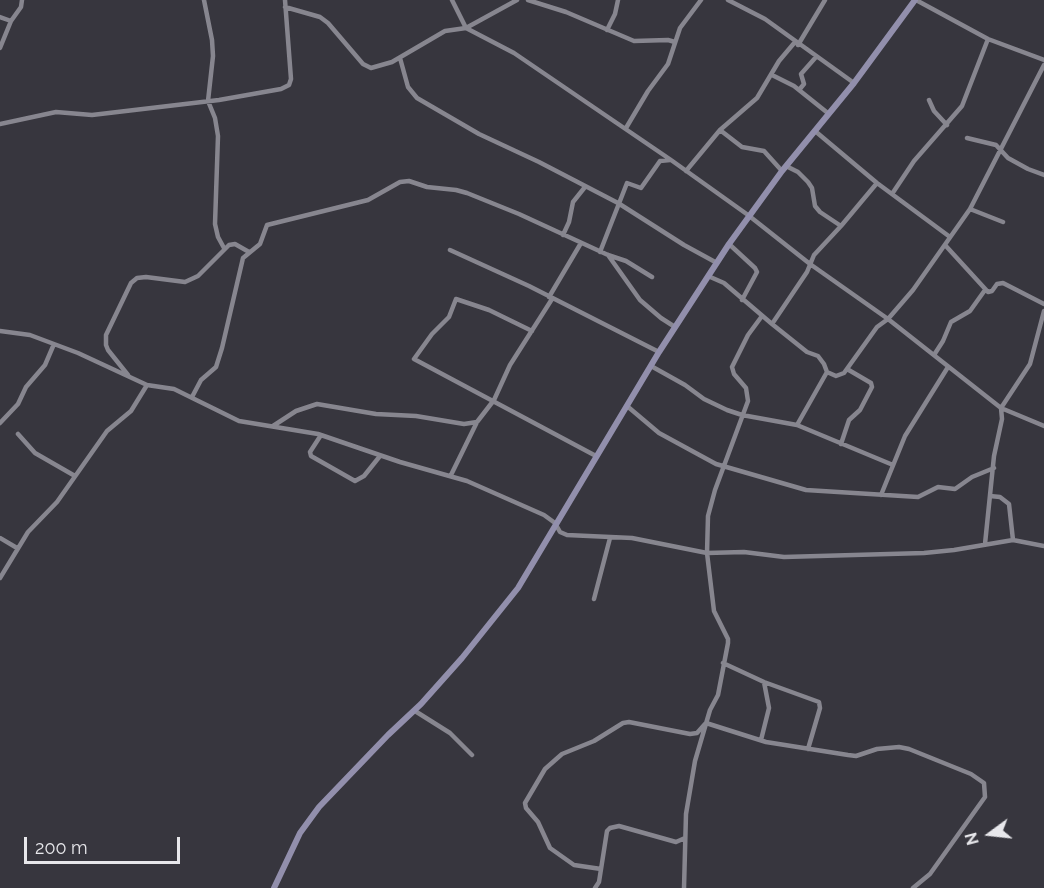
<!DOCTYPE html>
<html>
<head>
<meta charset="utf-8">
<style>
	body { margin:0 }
	#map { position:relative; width:1044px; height:888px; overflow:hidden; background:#37363e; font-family:Raleway,sans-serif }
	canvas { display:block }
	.north { position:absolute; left:960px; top:804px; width:60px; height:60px; -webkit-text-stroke:4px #37363e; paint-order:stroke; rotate:255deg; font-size:16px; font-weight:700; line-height:24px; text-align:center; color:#e7e7eb }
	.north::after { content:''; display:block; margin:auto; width:21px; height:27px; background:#e7e7eb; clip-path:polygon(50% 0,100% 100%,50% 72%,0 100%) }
	.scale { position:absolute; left:24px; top:837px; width:156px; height:27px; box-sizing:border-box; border:3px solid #e7e7eb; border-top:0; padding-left:8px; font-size:18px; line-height:21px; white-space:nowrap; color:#e7e7eb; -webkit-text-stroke:4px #37363e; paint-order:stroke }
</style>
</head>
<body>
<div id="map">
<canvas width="1044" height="888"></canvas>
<div class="north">N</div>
<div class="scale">200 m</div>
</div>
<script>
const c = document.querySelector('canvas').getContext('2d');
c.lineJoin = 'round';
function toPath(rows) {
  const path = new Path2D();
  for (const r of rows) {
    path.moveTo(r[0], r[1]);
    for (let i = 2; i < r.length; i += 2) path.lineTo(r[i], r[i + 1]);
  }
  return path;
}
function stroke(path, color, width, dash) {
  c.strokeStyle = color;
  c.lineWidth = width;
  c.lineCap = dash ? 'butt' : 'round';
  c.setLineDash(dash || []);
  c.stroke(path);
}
stroke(toPath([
	[204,0,212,40,213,56,208,101,215,118,218,136,215,224,218,237,224,248],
	[452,0,466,28,514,53,671,160,748,215,810,264,888,319,1001,408,1044,426],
	[528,0,566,12,634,41,668,40,675,42],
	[728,0,765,19,854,83],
	[916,0,988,39,1044,60],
	[285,7,320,17,328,23,363,64,371,68,392,62,445,31,466,28,517,0],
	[0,17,11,21],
	[607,30,615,14,618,0],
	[798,45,825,0],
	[0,48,11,21,21,7,22,0],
	[400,58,408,87,417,98,479,134,539,162,618,203,684,245,717,263],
	[772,75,794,86,829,114],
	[799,90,804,84,801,74,816,57],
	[929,100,934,111,947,125],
	[0,124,56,112,92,115,219,100,281,89,289,85,291,79,285,0],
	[626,128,648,91,668,64,680,28,701,0],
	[720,130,742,147,764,151,782,171],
	[815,131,877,183,950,237],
	[967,138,996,145,1008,158,1028,169,1044,175],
	[786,166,798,172,808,182,812,188,815,206,820,212,841,226],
	[686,171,720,130,757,98,779,61,795,42],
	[892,194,914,161,962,106,988,39],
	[970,209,1003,222],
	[563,235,569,222,573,202,585,187],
	[729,244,755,268,757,272,742,300],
	[945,245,988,292,992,291,997,284,1003,283,1044,304],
	[450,250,529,286,659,352],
	[600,252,627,183,641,188,660,161,670,160],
	[608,255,640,300,661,318,675,327],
	[708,276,724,283,772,324,807,352,818,356,824,364,827,372,836,376,844,373,877,327,888,319,913,290,970,209,1044,65],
	[549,297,581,243],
	[772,324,807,272,814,255,841,226,877,183],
	[0,331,30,335,78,353,147,385,174,389,239,421,318,434,400,462,467,481,544,515,555,523,560,532,567,535,632,538,707,553,744,552,784,557,924,553,954,550,1013,540,1044,546],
	[532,331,489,310,456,299,449,317,432,334,414,359,596,456],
	[934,355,943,341,951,322,970,311,985,290],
	[651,366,685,385,704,399,727,410,742,415,797,425,893,465],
	[128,375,108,350,106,345,106,335,131,283,137,278,146,277,185,282,198,276,229,245,235,244,249,252],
	[192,397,201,380,216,367,222,348,243,258,260,244,267,225,368,200,400,182,409,181,427,187,456,190,467,193,519,214,608,255,626,261,652,277],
	[627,406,659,433,716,464,806,490,918,497,938,487,955,489,972,477,994,468],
	[0,423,18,404,26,387,45,365,54,344],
	[797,425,827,372],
	[273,426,296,411,317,404,376,414,416,416,464,424,477,422],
	[18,434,35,453,75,476],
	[321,435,310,452,311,456,355,481,364,476,380,456],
	[841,444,849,420,860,410,872,387,871,383,847,369],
	[451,475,477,422,494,400,510,365,552,299],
	[881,495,905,436,948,367],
	[990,496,1000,497,1009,504,1013,540],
	[0,538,17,548],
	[985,544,994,456,1002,419,1001,408,1030,364,1044,311],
	[0,578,28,532,57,502,107,431,131,411,147,385],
	[594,599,610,538],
	[723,663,764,682,819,702,820,708,808,749],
	[415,711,450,733,472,755],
	[706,723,766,742,848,755,856,756,877,749,899,747,909,749,971,774,984,783,985,797,930,874,913,888],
	[761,740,769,708,764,682],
	[601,869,574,865,550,848,538,822,526,808,525,803,545,769,562,754,594,741,623,723,629,722,690,734,697,733,705,724],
	[595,888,599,882,607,831,610,828,619,826,676,842,685,838],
	[684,888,686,814,695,761,710,710,718,695,728,643,728,639,714,611,707,553,708,516,715,490,748,401,746,388,734,374,732,367,748,335,762,316]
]), '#87868f', 4.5);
stroke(toPath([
	[274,888,300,833,319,807,388,735,421,704,462,658,518,588,659,352,729,244,782,171,854,83,915,0]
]), '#928fac', 6);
</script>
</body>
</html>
